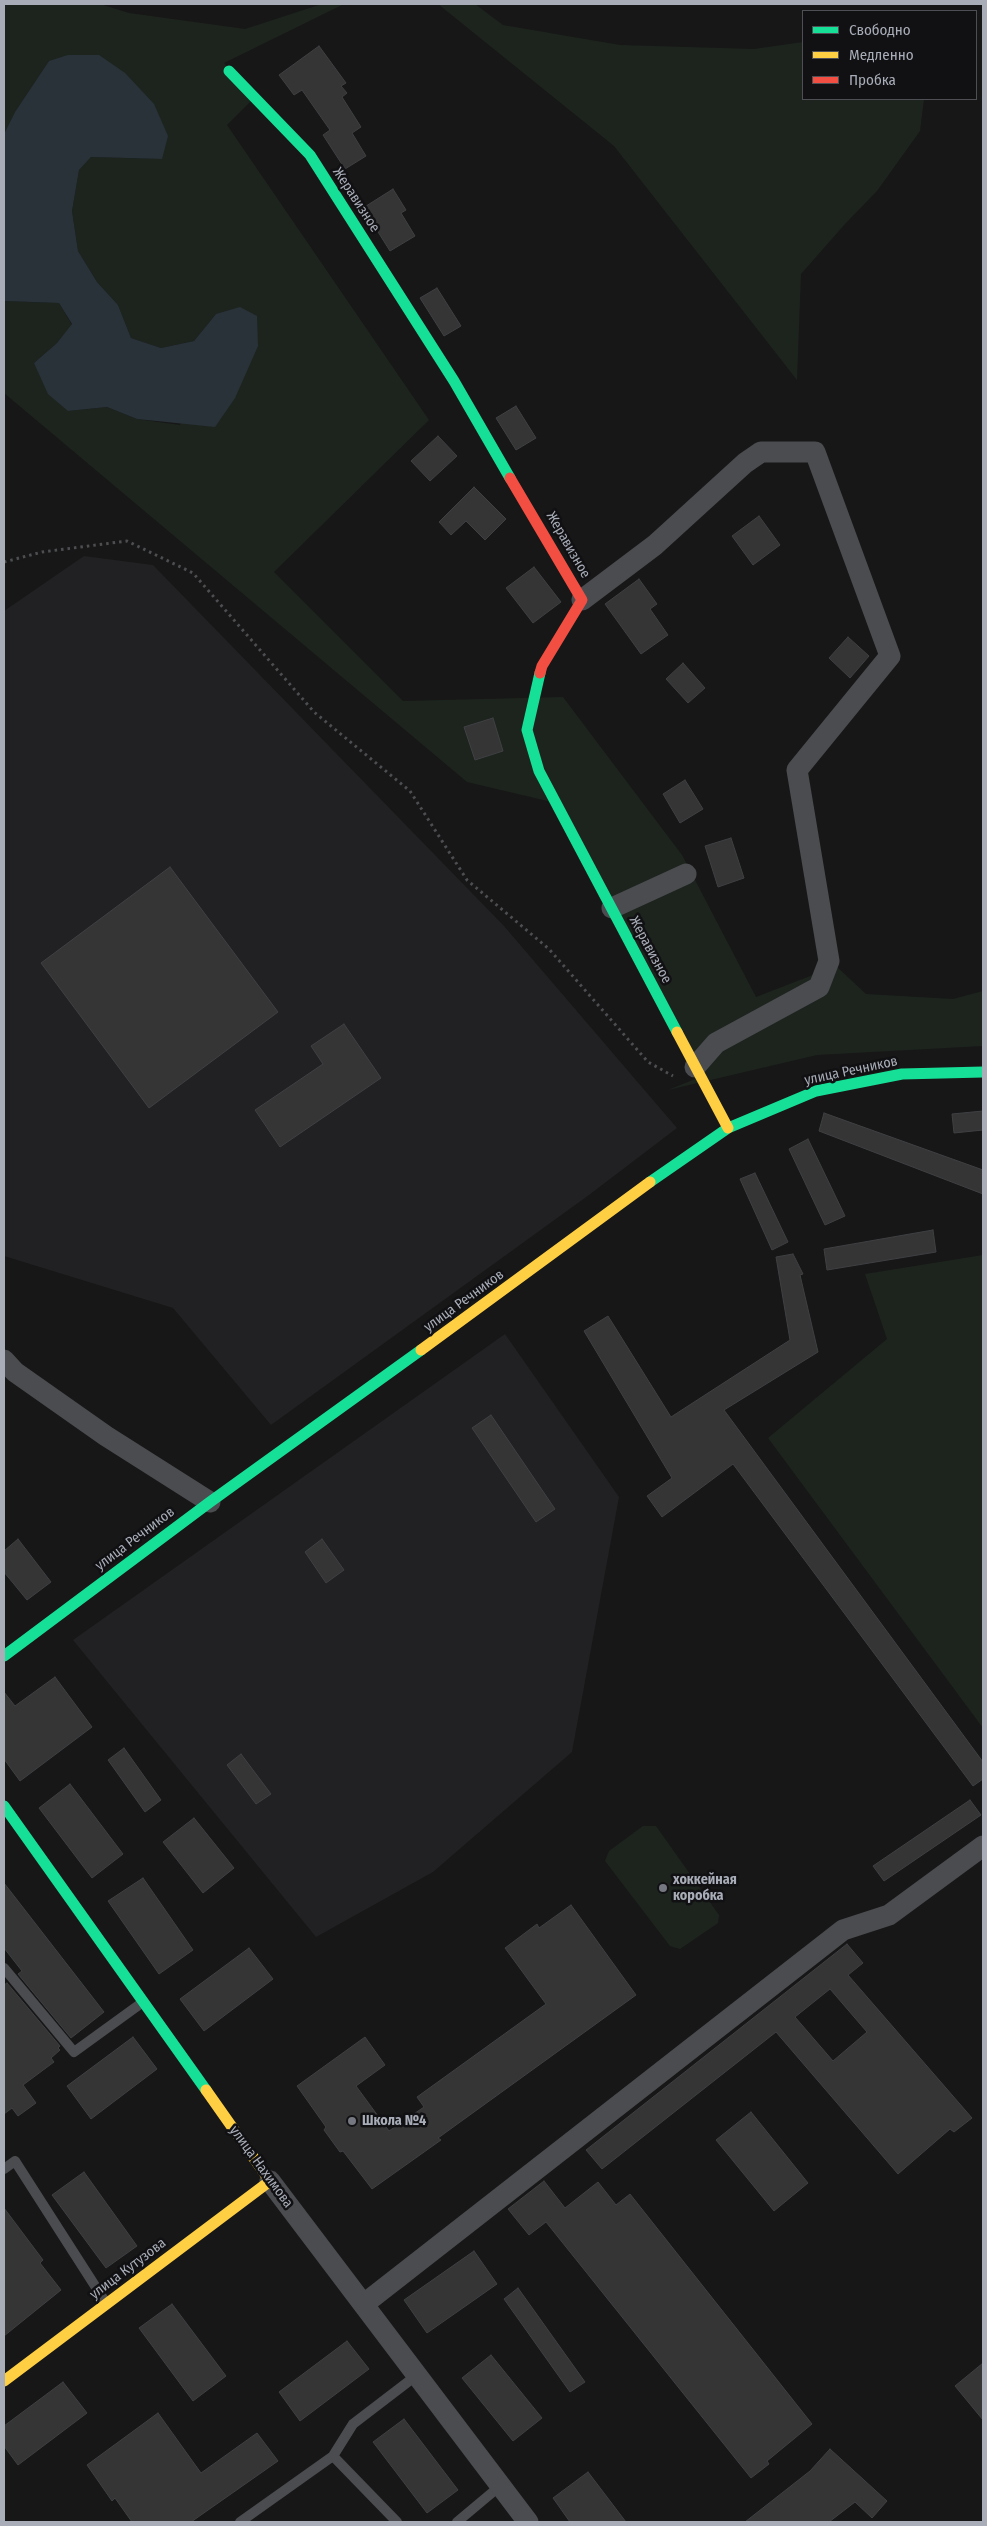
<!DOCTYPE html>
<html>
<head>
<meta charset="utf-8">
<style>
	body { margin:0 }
	#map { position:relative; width:987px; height:2526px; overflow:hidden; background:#171717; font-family:"Fira Sans Condensed",sans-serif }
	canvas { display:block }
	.frame { position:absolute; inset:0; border:5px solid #a8adb8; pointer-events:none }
	.legend { position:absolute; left:802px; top:10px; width:175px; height:90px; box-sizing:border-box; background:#111113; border:1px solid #4d4f55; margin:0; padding:6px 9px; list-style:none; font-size:15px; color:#a8adb8 }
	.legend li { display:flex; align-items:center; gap:10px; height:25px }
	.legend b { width:25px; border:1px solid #4d4f55 }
</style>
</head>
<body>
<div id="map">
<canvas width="987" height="2526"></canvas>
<div class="frame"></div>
<ul class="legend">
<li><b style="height:6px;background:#16e098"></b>Свободно</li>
<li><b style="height:6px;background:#ffcf43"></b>Медленно</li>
<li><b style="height:6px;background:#f24e42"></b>Пробка</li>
</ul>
</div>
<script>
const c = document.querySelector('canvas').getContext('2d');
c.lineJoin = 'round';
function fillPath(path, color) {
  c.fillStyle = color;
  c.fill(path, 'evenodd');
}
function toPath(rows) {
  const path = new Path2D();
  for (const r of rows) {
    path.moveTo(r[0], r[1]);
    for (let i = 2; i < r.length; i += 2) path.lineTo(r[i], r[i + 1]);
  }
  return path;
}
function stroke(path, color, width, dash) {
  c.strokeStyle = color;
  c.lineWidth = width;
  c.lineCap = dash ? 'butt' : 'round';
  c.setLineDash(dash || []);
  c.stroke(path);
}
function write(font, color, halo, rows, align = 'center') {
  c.font = font + ' "Fira Sans Condensed",sans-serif';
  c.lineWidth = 5;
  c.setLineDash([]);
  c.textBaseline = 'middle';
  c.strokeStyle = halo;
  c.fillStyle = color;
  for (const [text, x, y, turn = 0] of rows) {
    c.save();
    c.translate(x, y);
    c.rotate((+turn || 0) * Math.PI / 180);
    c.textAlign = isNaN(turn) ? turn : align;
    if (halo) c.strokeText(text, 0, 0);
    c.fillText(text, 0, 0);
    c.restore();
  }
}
fillPath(toPath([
	[84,556,153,565,504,926,677,1128,589,1195,271,1425,173,1308,4,1256,4,611],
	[505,1334,619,1497,572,1752,433,1872,316,1937,73,1640]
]), '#212123');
fillPath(toPath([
	[4,4,100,4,129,13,245,29,322,4,344,4,224,63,255,97,227,125,429,420,274,572,403,701,563,697,682,855,756,997,836,966,866,994,953,999,983,991,983,1046,817,1055,668,1090,695,1079,556,803,467,782,4,393,4,301,59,303,72,325,57,343,34,363,68,411,107,407,137,419,180,425,216,314,194,341,161,348,131,338,118,305,97,282,78,251,72,211,79,170,91,157,161,159,49,61,15,112,4,134],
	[438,4,475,4,503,25,620,45,754,49,803,42,803,99,924,99,920,131,877,191,845,224,801,274,797,380,614,146],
	[983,1255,983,1728,768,1438,887,1339,865,1274],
	[643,1826,656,1826,719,1915,718,1923,680,1949,670,1946,605,1861,609,1851]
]), '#1d241e');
fillPath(toPath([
	[68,55,99,55,125,73,154,104,168,136,162,159,91,157,79,170,72,211,78,251,97,282,118,305,131,338,161,348,194,341,216,314,240,307,257,316,258,346,235,398,215,427,137,419,107,407,68,411,48,394,34,363,57,343,72,324,59,303,4,301,4,134,15,112,49,61]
]), '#2a3239');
const building = toPath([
	[319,46,346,83,341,86,347,93,342,97,361,127,352,133,366,156,345,169,323,135,330,130,302,90,294,95,279,75,319,46],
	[393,189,406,210,401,213,415,236,390,251,363,208,393,189],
	[437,288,461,326,444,336,420,298,437,288],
	[516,406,536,438,516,450,496,418,516,406],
	[438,436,457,456,430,481,411,461,438,436],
	[474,487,506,519,485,540,466,521,451,535,439,522,474,487],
	[759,516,780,545,753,565,732,536,759,516],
	[534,567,561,602,533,623,506,588,534,567],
	[639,579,657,604,650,609,668,635,641,654,605,604,639,579],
	[848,637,869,656,850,678,829,658,848,637],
	[683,663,705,688,688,703,666,679,683,663],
	[493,718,503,751,475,760,464,727,493,718],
	[685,780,703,809,680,823,663,794,685,780],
	[731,838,744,878,718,887,705,846,731,838],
	[170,867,278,1012,149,1108,41,963,170,867],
	[344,1024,381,1078,280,1147,255,1110,323,1064,311,1046,344,1024],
	[983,1111,983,1130,954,1133,952,1114,983,1111],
	[824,1113,983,1170,983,1194,819,1131,824,1113],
	[808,1139,845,1216,825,1225,789,1149,808,1139],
	[755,1173,788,1242,772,1250,740,1179,755,1173],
	[933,1230,936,1252,827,1270,824,1249,933,1230],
	[793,1254,803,1274,800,1275,818,1352,724,1410,983,1762,983,1779,973,1786,733,1464,662,1517,647,1496,672,1478,584,1331,608,1316,671,1417,790,1340,776,1257,793,1254],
	[491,1415,555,1509,536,1522,472,1428,491,1415],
	[18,1539,51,1582,27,1600,4,1572,4,1551,18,1539],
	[322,1539,344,1570,326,1583,305,1552,322,1539],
	[55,1677,92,1727,20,1781,4,1759,4,1692,15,1706,55,1677],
	[124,1748,161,1800,145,1812,108,1760,124,1748],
	[241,1754,271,1794,256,1804,227,1765,241,1754],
	[70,1784,123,1854,92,1878,39,1808,70,1784],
	[970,1800,981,1815,884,1881,873,1866,970,1800],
	[194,1818,234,1868,203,1893,163,1842,194,1818],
	[143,1878,193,1950,159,1974,108,1901,143,1878],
	[4,1883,104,2012,71,2038,18,1974,22,1971,4,1948,4,1883],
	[571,1905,636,1995,438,2138,441,2140,372,2189,343,2151,340,2152,324,2130,326,2127,297,2086,365,2037,385,2065,356,2086,389,2131,424,2107,417,2097,546,2004,505,1948,537,1924,539,1928,571,1905],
	[847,1944,863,1963,848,1975,972,2118,954,2132,950,2129,898,2174,776,2032,602,2169,586,2150,847,1944],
	[830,1989,867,2032,833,2061,795,2017,830,1989],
	[249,1948,273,1979,204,2031,180,1999,249,1948],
	[7,1983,60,2046,58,2048,60,2050,51,2058,54,2062,23,2085,36,2103,18,2116,12,2108,4,2114,4,1985,7,1983],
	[133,2037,157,2069,91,2119,67,2086,133,2037],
	[751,2112,808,2183,774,2211,716,2140,751,2112],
	[84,2172,137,2246,106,2268,52,2195,84,2172],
	[544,2181,565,2208,598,2182,616,2205,630,2194,812,2424,767,2461,769,2464,751,2478,546,2222,529,2235,508,2209,544,2181],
	[4,2208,43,2260,40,2263,61,2290,4,2336,4,2208],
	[474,2251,497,2284,427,2333,404,2300,474,2251],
	[518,2288,585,2382,570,2392,504,2299,518,2288],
	[172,2304,226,2376,193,2401,139,2328,172,2304],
	[347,2341,369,2369,300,2421,279,2392,347,2341],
	[491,2355,542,2418,513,2441,462,2378,491,2355],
	[983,2363,983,2420,955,2386,983,2363],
	[63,2382,87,2413,18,2465,4,2446,4,2426,63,2382],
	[158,2413,201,2473,257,2433,278,2461,191,2522,132,2522,115,2498,112,2501,87,2465,158,2413],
	[404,2419,458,2490,427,2513,373,2442,404,2419],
	[830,2449,887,2501,872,2518,855,2502,829,2522,745,2522,810,2471,830,2449],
	[588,2472,626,2522,570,2522,553,2498,588,2472]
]);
fillPath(building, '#353536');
stroke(building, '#3f4043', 1);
stroke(toPath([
	[4,562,42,552,127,541,193,573,314,712,410,791,467,880,549,949,648,1062,673,1076]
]), '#4d4e52', 3, [2.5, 4]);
stroke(toPath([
	[4,1968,74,2052,143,2002],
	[4,2169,15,2161,106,2303],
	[333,2456,397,2522],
	[240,2522,333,2456,353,2424,417,2375],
	[457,2522,500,2486]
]), '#4b4c50', 10);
stroke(toPath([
	[582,600,655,545,745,463,761,452,815,452,890,656,797,770,829,961,819,987,716,1043,695,1067],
	[612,908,686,874],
	[4,1360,15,1372,106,1436,210,1502],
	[270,2181,528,2522],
	[364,2304,843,1930,889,1915,983,1846]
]), '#4b4c50', 21);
stroke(toPath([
	[229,71,310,155,454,381,510,478],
	[540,673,527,730,539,771,677,1032],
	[650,1182,728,1128,816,1091,902,1074,983,1072],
	[4,1656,210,1502,421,1350],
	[4,1806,206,2090]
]), '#16e098', 11);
stroke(toPath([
	[677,1032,728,1128],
	[421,1350,650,1182],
	[4,2381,270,2181,206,2090]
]), '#ffcf43', 11);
stroke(toPath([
	[510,478,582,600,542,666,540,673]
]), '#f24e42', 11);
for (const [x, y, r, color] of [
	[663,1888,5,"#757880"],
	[352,2121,5,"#757880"]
]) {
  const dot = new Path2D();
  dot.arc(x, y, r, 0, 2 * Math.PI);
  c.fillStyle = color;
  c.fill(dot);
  stroke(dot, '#111113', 2);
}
write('14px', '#a8adb8', '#111113', [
	["Жеравизное",356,200,57],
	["Жеравизное",568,545,60],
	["Жеравизное",650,950,62],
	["улица Речников",851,1071,-12],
	["улица Речников",464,1301,-36],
	["улица Речников",135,1539,-37],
	["улица Нахимова",261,2167,54],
	["улица Кутузова",128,2269,-37]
]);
write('bold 14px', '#a8adb8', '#111113', [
	["хоккейная",673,1880],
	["коробка",673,1896],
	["Школа №4",362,2121]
], 'left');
</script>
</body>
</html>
